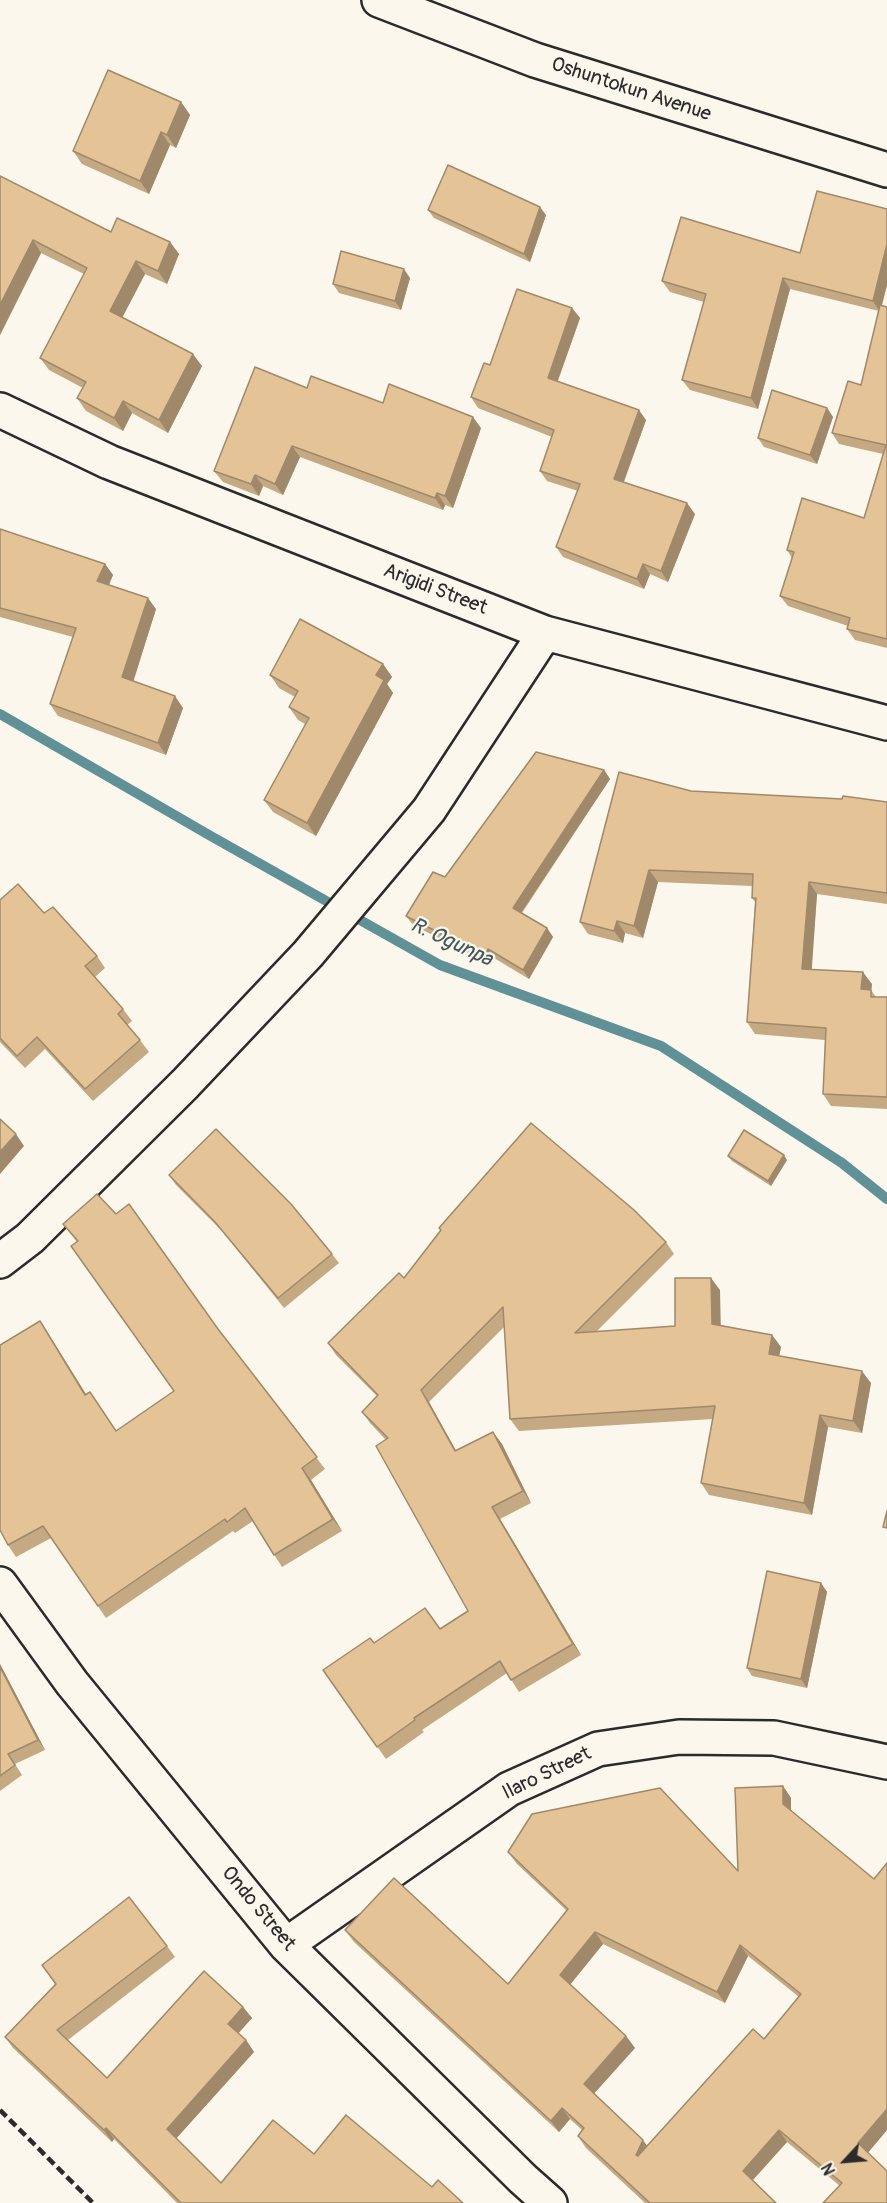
<!DOCTYPE html>
<html>
<head>
<meta charset="utf-8">
<style>
	body { margin:0 }
	#map { position:relative; width:887px; height:2203px; overflow:hidden; background:#fbf7ec; font-family:Pangolin,sans-serif }
	canvas { display:block }
	.north { position:absolute; left:815px; top:2131px; width:60px; height:60px; -webkit-text-stroke:4px #fbf7ec; paint-order:stroke; rotate:244deg; font-size:16px; font-weight:700; line-height:24px; text-align:center; color:#2b2b2b }
	.north::after { content:''; display:block; margin:auto; width:21px; height:27px; background:#2b2b2b; clip-path:polygon(50% 0,100% 100%,50% 72%,0 100%) }
</style>
</head>
<body>
<div id="map">
<canvas width="887" height="2203"></canvas>
<div class="north">N</div>
</div>
<script>
const c = document.querySelector('canvas').getContext('2d');
c.lineJoin = 'round';
function toPath(rows) {
  const path = new Path2D();
  for (const r of rows) {
    path.moveTo(r[0], r[1]);
    for (let i = 2; i < r.length; i += 2) path.lineTo(r[i], r[i + 1]);
  }
  return path;
}
function stroke(path, color, width, dash) {
  c.strokeStyle = color;
  c.lineWidth = width;
  c.lineCap = dash ? 'butt' : 'round';
  c.setLineDash(dash || []);
  c.stroke(path);
}
function fillPath(path, color) {
  c.fillStyle = color;
  c.fill(path, 'evenodd');
}
function write(font, color, halo, rows, align = 'center') {
  c.font = font + ' Pangolin,sans-serif';
  c.lineWidth = 4.5;
  c.setLineDash([]);
  c.textBaseline = 'middle';
  c.strokeStyle = halo;
  c.fillStyle = color;
  for (const [text, x, y, turn = 0] of rows) {
    c.save();
    c.translate(x, y);
    c.rotate((+turn || 0) * Math.PI / 180);
    c.textAlign = isNaN(turn) ? turn : align;
    if (halo) c.strokeText(text, 0, 0);
    c.fillText(text, 0, 0);
    c.restore();
  }
}
stroke(toPath([
	[0,714,209,835,440,965,661,1046,842,1163,887,1199]
]), '#609196', 10);
const street = toPath([
	[0,410,109,462,545,633,887,723],
	[0,1261,30,1238,185,1084,308,954,429,810,545,633],
	[0,1584,72,1683,286,1945,523,2179,550,2203],
	[286,1945,509,1789,598,1749,679,1737,774,1738,887,1762]
]);
const secondary = toPath([
	[379,0,535,60,887,170]
]);
stroke(street, '#2b2b2b', 38);
stroke(secondary, '#2b2b2b', 38);
stroke(street, '#fbf7ec', 33);
stroke(secondary, '#fbf7ec', 33);
stroke(toPath([
	[0,2110,93,2203]
]), '#2b2b2b', 4.5, [9, 4.5]);
fillPath(toPath([
	[181,102,190,115,176,148,170,145,149,194,82,164,73,151],
	[0,176,111,232,170,242,179,254,167,284,145,274,122,317,202,366,168,433,132,413,123,431,86,411,77,398,83,388,49,370,40,358,84,274,41,253,0,335],
	[428,210,546,215,530,262,434,218],
	[681,217,887,285,882,305,887,307,887,648,855,640,847,629,848,626,788,606,780,596,792,558,787,550,864,518,883,454,839,444,832,433,861,385,879,311,790,289,758,409,690,390,682,380,704,302,670,292,662,281],
	[410,278,401,310,339,293,333,284],
	[572,308,580,318,558,381,646,420,624,482,695,514,668,582,650,574,644,589,563,557,556,547,578,491,547,481,540,471,552,437,478,408,471,397,490,365],
	[307,388,383,403,481,428,453,508,445,505,443,510,300,457,283,495,263,486,259,496,223,482,214,471],
	[827,408,833,417,817,464,764,447,758,438],
	[0,529,105,564,113,575,109,585,156,609,133,681,183,708,166,755,58,716,50,704,73,637,0,617],
	[383,664,392,677,387,684,393,693,316,836,273,812,264,800,305,724,298,720,289,707,295,697,279,688,270,675],
	[604,770,610,779,522,913,547,928,553,937,529,979,494,958,491,965,413,925,406,916,445,877],
	[691,791,887,802,887,904,817,894,811,970,872,984,871,990,876,997,887,997,887,1109,831,1106,823,1094,825,1040,755,1034,747,1022,755,902,752,898,752,886,658,882,643,938,625,933,623,943,588,934,580,922],
	[0,900,44,913,97,956,105,968,95,977,123,1009,132,1021,127,1025,140,1040,149,1052,93,1101,45,1049,25,1068,0,1042],
	[728,1156,787,1160,771,1186,732,1161],
	[169,1175,332,1254,339,1263,284,1308,222,1231,176,1185],
	[63,1224,218,1329,325,1469,311,1480,342,1531,282,1567,253,1521,235,1533,233,1531,106,1618,51,1538,16,1557,8,1545,40,1321,86,1395,116,1431,174,1391,77,1242],
	[439,1228,666,1242,674,1254,596,1332,675,1326,720,1290,720,1325,772,1335,781,1347,779,1356,871,1383,862,1433,828,1427,812,1515,709,1495,701,1483,713,1419,519,1431,510,1419,505,1326,429,1402,456,1451,493,1432,502,1444,531,1503,500,1519,581,1655,519,1692,507,1673,422,1730,424,1732,386,1759,323,1670,374,1643,440,1629,468,1611,386,1440,370,1423,362,1412,377,1396,336,1355,328,1343,404,1278,441,1231],
	[821,1583,827,1592,807,1688,752,1676,747,1668],
	[0,1664,45,1750,15,1764,22,1775,0,1791],
	[783,1786,791,1798,791,1810,887,2130,840,2186,787,2142,753,2180,776,2203,645,2203,586,2148,578,2136,582,2130,570,2119,559,2132,354,1942,345,1930,508,1984,567,1911,517,1864,508,1852,738,1871],
	[603,1944,725,2003,748,1956,799,1997,764,2039,647,2146,594,2093,635,2048,626,2036,570,1985],
	[167,1946,175,1957,68,2040,107,2078,243,2007,252,2018,238,2033,246,2040,254,2052,176,2138,221,2183,314,2154,432,2187,463,2203,177,2203,114,2139,112,2142,13,2048,5,2037,55,1984,42,1965]
]), '#c4a982');
fillPath(toPath([
	[181,102,190,115,176,148,167,135],
	[161,132,170,145,149,194,140,181],
	[540,207,546,215,530,262,524,254],
	[33,240,41,253,0,335,0,305],
	[170,242,179,254,167,284,158,271],
	[887,244,887,285,880,312,873,301],
	[136,261,145,274,119,324,110,311],
	[404,269,410,278,401,310,395,301],
	[783,278,790,289,758,409,751,398],
	[572,308,580,318,555,388,548,378],
	[193,354,202,366,168,433,159,420],
	[123,401,132,413,123,431,114,418],
	[827,408,833,417,817,464,810,455],
	[639,410,646,420,621,489,614,479],
	[473,417,481,428,453,508,445,496],
	[292,446,300,457,283,495,275,484],
	[255,475,263,486,259,496,251,484],
	[437,493,445,505,443,510,435,498],
	[687,503,695,514,668,582,661,571],
	[105,564,113,575,105,593,97,581],
	[643,564,650,574,644,589,637,579],
	[148,598,156,609,131,689,122,677],
	[383,664,392,677,387,684,393,693,316,836,307,823,376,675],
	[175,696,183,708,166,755,158,743],
	[604,770,610,779,519,916,513,908],
	[649,870,658,882,643,938,634,926],
	[809,882,817,894,811,981,802,969],
	[617,921,625,933,623,943,614,931],
	[547,928,553,937,529,979,523,970],
	[488,949,494,958,491,965,485,956],
	[863,972,872,984,870,1001,861,989],
	[16,1134,24,1146,0,1174,0,1152],
	[784,1155,787,1160,771,1186,768,1181],
	[711,1278,720,1290,721,1336,712,1324],
	[40,1321,48,1333,94,1407,85,1395],
	[772,1335,781,1347,777,1366,769,1354],
	[862,1371,871,1383,862,1433,853,1421],
	[421,1390,429,1402,463,1463,455,1451],
	[820,1415,828,1427,812,1515,804,1503],
	[493,1432,502,1444,531,1503,523,1491],
	[302,1468,311,1480,342,1531,333,1519],
	[492,1507,500,1519,581,1655,573,1644],
	[821,1583,827,1592,807,1688,801,1679],
	[0,1664,45,1750,38,1740,0,1667],
	[783,1786,791,1798,791,1815,783,1804],
	[595,1932,603,1944,568,1987,560,1975],
	[740,1945,748,1956,725,2003,717,1992],
	[243,2007,252,2018,236,2036,228,2024],
	[626,2036,635,2048,592,2096,584,2084],
	[246,2040,254,2052,175,2140,167,2129],
	[562,2108,570,2119,559,2132,551,2121],
	[887,2109,887,2130,866,2155,858,2143],
	[106,2128,114,2139,112,2142,104,2130],
	[779,2130,787,2142,751,2182,743,2171],
	[643,2140,651,2152,644,2166,636,2155]
]), '#a0896a');
const building = toPath([
	[108,70,181,102,167,135,161,132,140,181,73,151,108,70],
	[448,165,540,207,524,254,428,210,448,165],
	[0,176,111,232,117,218,170,242,158,271,136,261,110,311,193,354,159,420,123,401,114,418,77,398,86,382,40,358,87,268,33,240,0,305,0,176],
	[817,191,887,209,887,244,873,301,783,278,751,398,682,380,706,294,662,281,681,217,800,253,817,191],
	[341,251,404,269,395,301,333,284,341,251],
	[517,289,572,308,548,378,639,410,614,479,687,503,661,571,643,564,637,579,556,547,580,484,540,471,554,430,471,397,484,363,490,365,517,289],
	[880,305,887,307,887,639,847,629,850,618,780,596,794,552,787,550,802,498,864,518,886,445,832,433,848,381,861,385,880,305],
	[255,367,307,388,311,376,383,403,389,384,473,417,445,496,437,493,435,498,292,446,275,484,255,475,251,484,214,471,255,367],
	[772,390,827,408,810,455,758,438,772,390],
	[0,529,105,564,97,581,148,598,122,677,175,696,158,743,50,704,76,628,0,608,0,529],
	[300,619,383,664,376,675,384,680,307,823,264,800,309,718,289,707,298,691,270,675,300,619],
	[536,752,604,770,513,908,547,928,523,970,488,949,485,956,406,916,433,872,445,877,536,752],
	[619,772,691,791,842,799,843,796,887,802,887,893,809,882,802,969,863,972,861,989,871,990,871,997,887,997,887,1097,823,1094,826,1028,747,1022,756,898,752,898,753,874,649,870,634,926,617,921,614,931,580,922,619,772],
	[18,884,44,913,53,907,97,956,85,966,123,1009,118,1014,140,1040,85,1089,37,1037,17,1056,0,1038,0,900,18,884],
	[0,1119,16,1134,0,1152,0,1119],
	[531,1123,634,1210,666,1242,575,1333,675,1326,675,1278,711,1278,712,1324,772,1335,769,1354,862,1371,853,1421,820,1415,804,1503,701,1483,715,1406,510,1419,503,1307,421,1390,455,1451,493,1432,523,1491,492,1507,573,1644,511,1680,500,1661,414,1718,415,1720,377,1747,323,1670,370,1638,374,1643,425,1608,440,1629,468,1611,376,1446,388,1438,362,1412,378,1395,328,1343,399,1273,404,1278,441,1230,439,1228,531,1123],
	[216,1129,291,1204,332,1254,278,1298,215,1222,169,1175,216,1129],
	[744,1130,784,1155,768,1181,728,1156,744,1130],
	[97,1194,116,1214,129,1204,218,1329,317,1457,302,1468,333,1519,274,1555,245,1508,227,1522,225,1519,98,1606,43,1526,8,1545,0,1530,0,1345,40,1321,85,1395,90,1392,116,1431,174,1391,71,1246,78,1241,63,1224,97,1194],
	[887,1511,887,1528,883,1527,887,1511],
	[767,1571,821,1583,801,1679,747,1668,767,1571],
	[0,1667,38,1740,8,1754,15,1765,0,1776,0,1667],
	[783,1786,783,1804,874,1879,887,1863,887,2109,858,2143,887,2171,887,2203,823,2203,842,2183,779,2130,743,2171,776,2203,650,2203,578,2136,584,2128,562,2108,551,2121,345,1930,394,1878,508,1984,568,1909,508,1852,532,1814,660,1788,738,1871,735,1788,783,1786],
	[595,1932,717,1992,740,1945,801,1994,764,2039,753,2029,638,2156,636,2155,643,2140,584,2084,626,2036,560,1975,595,1932],
	[129,1897,167,1946,57,2030,107,2078,204,1971,243,2007,228,2024,246,2040,167,2129,221,2183,273,2120,314,2154,346,2115,432,2187,438,2180,463,2203,181,2203,106,2128,104,2130,5,2037,56,1984,42,1965,129,1897]
]);
fillPath(building, '#e4c497');
stroke(building, '#a0896a', 1.5);
write('20px', '#2b2b2b', '#fbf7ec', [
	["Oshuntokun Avenue",631,90,18],
	["Arigidi Street",435,590,21],
	["Ilaro Street",547,1774,-26],
	["Ondo Street",258,1909,50]
]);
write('italic 21px', '#415658', '#fbf7ec', [
	["R. Ogunpa",451,943,25]
]);
</script>
</body>
</html>
